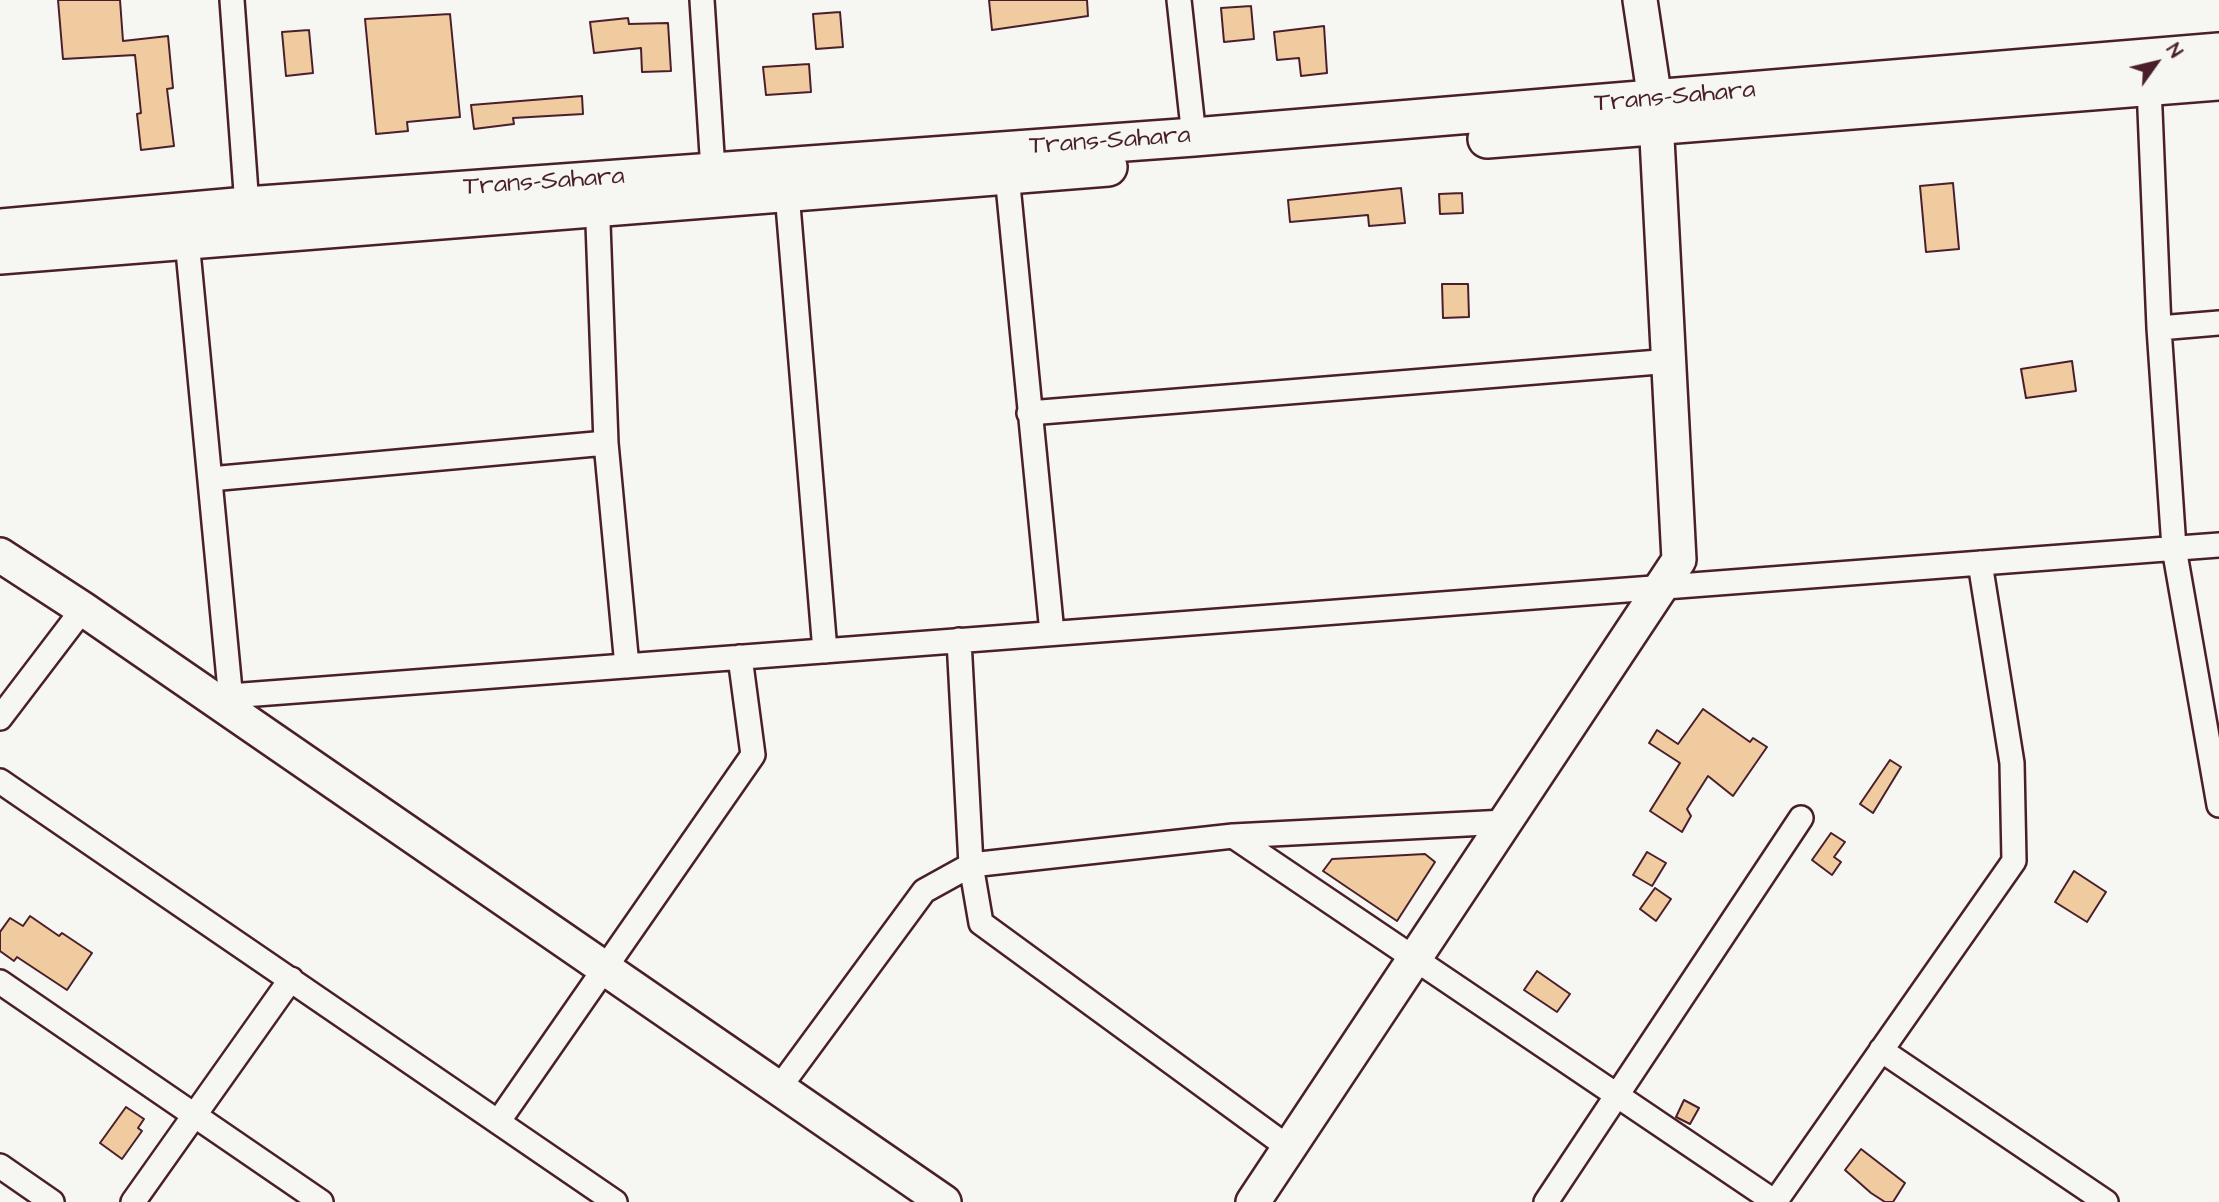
<!DOCTYPE html>
<html>
<head>
<meta charset="utf-8">
<style>
	body { margin:0 }
	#map { position:relative; width:2219px; height:1202px; overflow:hidden; background:#f6f6f2; font-family:"Architects Daughter",sans-serif }
	canvas { display:block }
	.north { position:absolute; left:2121px; top:28px; width:70px; height:70px; -webkit-text-stroke:5px #f6f6f2; paint-order:stroke; rotate:56deg; font-size:19px; font-weight:700; line-height:28px; text-align:center; color:#4a1f2b }
	.north::after { content:''; display:block; margin:auto; width:24px; height:32px; background:#4a1f2b; clip-path:polygon(50% 0,100% 100%,50% 72%,0 100%) }
</style>
</head>
<body>
<div id="map">
<canvas width="2219" height="1202"></canvas>
<div class="north">N</div>
</div>
<script>
const c = document.querySelector('canvas').getContext('2d');
c.lineJoin = 'round';
function fillPath(path, color) {
  c.fillStyle = color;
  c.fill(path, 'evenodd');
}
function toPath(rows) {
  const path = new Path2D();
  for (const r of rows) {
    path.moveTo(r[0], r[1]);
    for (let i = 2; i < r.length; i += 2) path.lineTo(r[i], r[i + 1]);
  }
  return path;
}
function stroke(path, color, width, dash) {
  c.strokeStyle = color;
  c.lineWidth = width;
  c.lineCap = dash ? 'butt' : 'round';
  c.setLineDash(dash || []);
  c.stroke(path);
}
function write(font, color, halo, rows, align = 'center') {
  c.font = font + ' "Architects Daughter",sans-serif';
  c.lineWidth = 7;
  c.setLineDash([]);
  c.textBaseline = 'middle';
  c.strokeStyle = halo;
  c.fillStyle = color;
  for (const [text, x, y, turn = 0] of rows) {
    c.save();
    c.translate(x, y);
    c.rotate((+turn || 0) * Math.PI / 180);
    c.textAlign = isNaN(turn) ? turn : align;
    if (halo) c.strokeText(text, 0, 0);
    c.fillText(text, 0, 0);
    c.restore();
  }
}
const building = toPath([
	[58,0,120,0,123,41,168,36,173,88,167,89,174,146,141,150,137,114,141,113,135,55,63,59,58,0],
	[989,0,1087,0,1088,16,992,30,989,0],
	[1251,6,1254,39,1224,42,1221,8,1251,6],
	[840,12,843,47,816,49,813,14,840,12],
	[450,14,460,117,407,122,408,131,376,134,365,19,450,14],
	[628,18,629,24,668,23,671,71,642,72,641,48,594,53,590,22,628,18],
	[1324,26,1327,73,1301,76,1299,58,1277,60,1274,32,1324,26],
	[309,30,313,73,286,76,282,32,309,30],
	[809,64,811,92,766,95,763,67,809,64],
	[582,96,583,114,513,118,514,124,474,129,471,105,582,96],
	[1953,183,1959,249,1926,252,1920,186,1953,183],
	[1401,188,1405,223,1369,226,1368,215,1290,222,1288,200,1401,188],
	[1462,193,1463,213,1440,214,1439,194,1462,193],
	[1442,284,1468,284,1469,317,1443,318,1442,284],
	[2072,361,2076,391,2026,398,2021,369,2072,361],
	[1703,709,1750,742,1753,738,1767,747,1733,796,1708,776,1687,809,1691,816,1682,832,1650,811,1680,763,1649,743,1657,730,1678,744,1703,709],
	[1890,760,1901,767,1873,813,1860,804,1890,760],
	[1831,833,1845,842,1834,857,1841,862,1832,875,1812,860,1831,833],
	[1647,852,1666,863,1652,886,1633,875,1647,852],
	[1425,854,1435,862,1397,921,1323,871,1332,859,1425,854],
	[2074,871,2106,892,2087,922,2055,902,2074,871],
	[1655,888,1671,899,1656,921,1640,909,1655,888],
	[30,916,59,936,62,933,92,953,67,990,17,957,14,961,0,951,0,932,10,918,23,926,30,916],
	[1537,971,1570,994,1557,1012,1524,990,1537,971],
	[1684,1100,1699,1108,1690,1124,1676,1117,1684,1100],
	[126,1107,144,1119,138,1128,142,1131,122,1159,100,1143,126,1107],
	[1861,1149,1905,1183,1893,1202,1885,1202,1871,1193,1845,1170,1861,1149]
]);
fillPath(building, '#f0cba0');
stroke(building, '#4a1f2b', 2);
const street = toPath([
	[232,0,247,206],
	[702,0,713,170],
	[1179,0,1194,137],
	[2149,86,2159,328,2174,548,2219,805],
	[1007,175,1052,633],
	[787,193,825,651],
	[597,196,606,443,627,666],
	[186,230,232,711],
	[2159,328,2219,323],
	[1029,413,1671,361],
	[210,479,606,443],
	[959,640,971,865,981,923,1289,1148],
	[230,696,2219,545],
	[0,718,83,609],
	[0,781,615,1202],
	[1233,836,1775,1202],
	[0,982,321,1202],
	[1881,1050,2106,1202],
	[779,1088,924,891,971,865,1233,836,1505,822],
	[498,1122,753,755,740,657],
	[0,1166,52,1202],
	[133,1202,291,979],
	[1546,1202,1801,818],
	[1775,1202,2014,861,2012,763,1980,563]
]);
const secondary = toPath([
	[0,555,83,609,944,1202],
	[1253,1202,1679,560,1655,100,1640,0]
]);
const primary = toPath([
	[1487,139,2219,81],
	[0,228,247,206,1194,137,2219,52],
	[0,255,1108,167]
]);
stroke(street, '#4a1f2b', 28);
stroke(secondary, '#4a1f2b', 38);
stroke(primary, '#4a1f2b', 42);
stroke(street, '#f6f6f2', 23);
stroke(secondary, '#f6f6f2', 33);
stroke(primary, '#f6f6f2', 37);
write('26px', '#4a1f2b', '#f6f6f2', [
	["Trans-Sahara",1675,98,-5],
	["Trans-Sahara",1110,142,-4],
	["Trans-Sahara",544,183,-4]
]);
</script>
</body>
</html>
